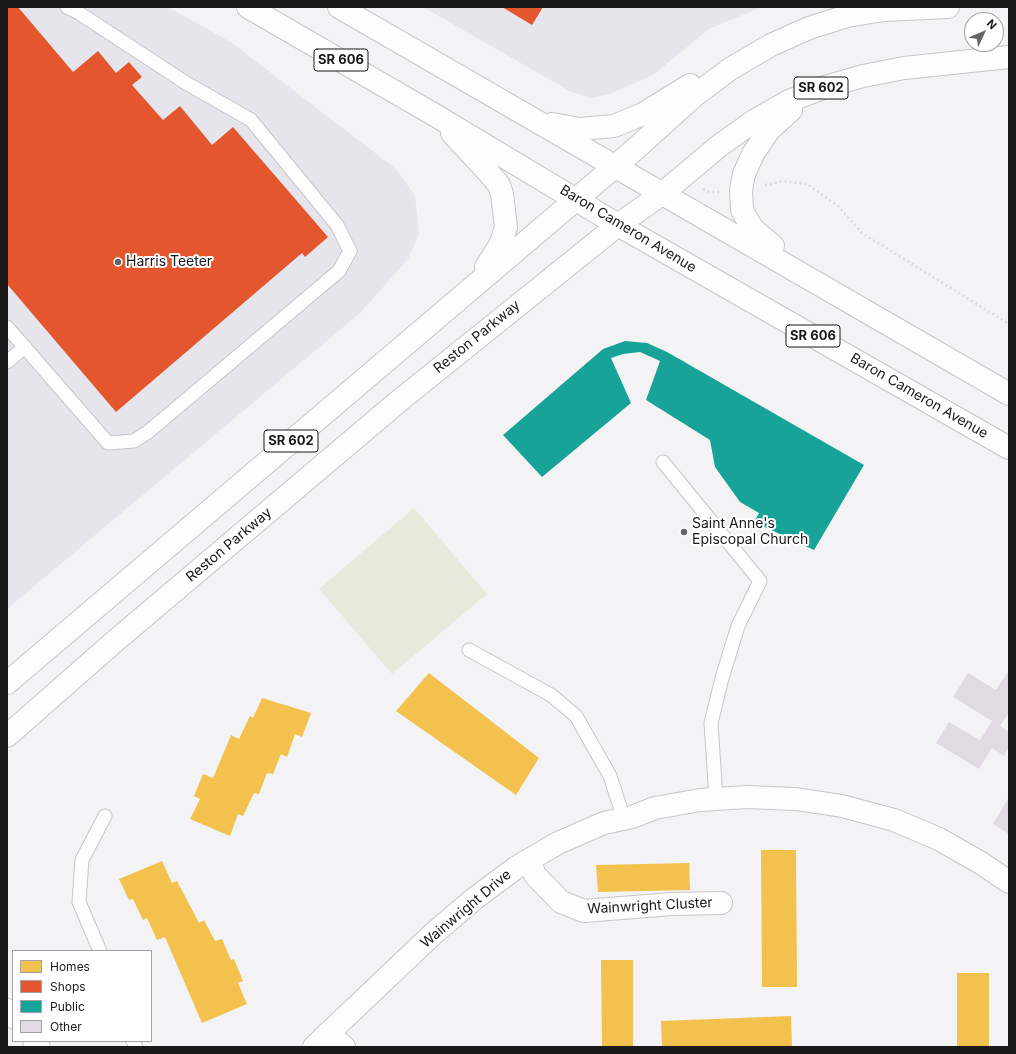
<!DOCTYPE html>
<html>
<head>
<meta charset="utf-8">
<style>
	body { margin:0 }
	#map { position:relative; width:1016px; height:1054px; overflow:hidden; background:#f3f3f5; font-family:Inter,sans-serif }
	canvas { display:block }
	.frame { position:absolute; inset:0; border:8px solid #19191a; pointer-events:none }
	.legend { position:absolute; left:12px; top:950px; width:140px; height:92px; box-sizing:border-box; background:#fff; border:1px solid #a3a3a3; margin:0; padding:5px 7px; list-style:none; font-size:12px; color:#19191a }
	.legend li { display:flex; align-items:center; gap:8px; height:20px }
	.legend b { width:20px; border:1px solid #a3a3a3 }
	.north { position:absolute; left:964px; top:12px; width:40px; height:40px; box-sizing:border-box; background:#fff; border:1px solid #a3a3a3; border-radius:50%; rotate:46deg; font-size:11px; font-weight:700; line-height:16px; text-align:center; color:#19191a }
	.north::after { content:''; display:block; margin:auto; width:14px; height:18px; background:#656567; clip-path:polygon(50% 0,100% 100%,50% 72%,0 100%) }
</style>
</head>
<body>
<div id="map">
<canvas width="1016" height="1054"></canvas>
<div class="frame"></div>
<ul class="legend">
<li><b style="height:11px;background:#f2c14e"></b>Homes</li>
<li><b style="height:11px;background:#e4572e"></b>Shops</li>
<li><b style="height:11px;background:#17a398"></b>Public</li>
<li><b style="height:11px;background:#e0dbe2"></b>Other</li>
</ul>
<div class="north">N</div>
</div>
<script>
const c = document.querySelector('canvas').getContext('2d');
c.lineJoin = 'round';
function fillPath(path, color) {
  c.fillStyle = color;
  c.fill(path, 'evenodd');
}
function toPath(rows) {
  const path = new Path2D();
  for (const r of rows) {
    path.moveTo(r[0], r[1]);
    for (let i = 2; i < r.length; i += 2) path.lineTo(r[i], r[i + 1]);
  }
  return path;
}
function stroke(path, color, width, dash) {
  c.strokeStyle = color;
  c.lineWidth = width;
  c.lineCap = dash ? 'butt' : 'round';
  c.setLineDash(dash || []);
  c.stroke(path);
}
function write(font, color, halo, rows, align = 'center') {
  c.font = font + ' Inter,sans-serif';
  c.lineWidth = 4;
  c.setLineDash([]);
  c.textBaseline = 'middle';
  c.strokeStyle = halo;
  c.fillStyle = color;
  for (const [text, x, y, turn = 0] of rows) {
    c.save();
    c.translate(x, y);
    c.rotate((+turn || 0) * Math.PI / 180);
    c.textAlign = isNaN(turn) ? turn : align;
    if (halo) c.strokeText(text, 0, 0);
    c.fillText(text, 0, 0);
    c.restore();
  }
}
fillPath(toPath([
	[7,7,168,7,232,43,396,169,415,196,419,234,408,259,360,313,7,609],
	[423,7,762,7,709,29,653,75,610,94,592,98,571,92]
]), '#e5e5eb');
fillPath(toPath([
	[414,508,487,594,392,674,319,589]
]), '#e6eadd');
fillPath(toPath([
	[429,673,539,758,516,795,396,711],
	[262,698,311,713,302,737,295,734,287,757,281,754,273,774,267,773,259,794,254,793,243,816,238,814,230,836,190,819,200,799,194,796,203,774,213,778,231,735,239,739,250,716,253,718],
	[761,850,796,850,797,987,762,987],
	[162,861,172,883,177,881,199,923,204,920,215,941,222,939,231,960,234,959,243,981,238,983,247,1004,202,1023,165,937,157,940,147,918,143,920,133,899,129,900,119,879],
	[689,863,690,890,598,892,596,865],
	[601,960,633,960,633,1047,602,1047],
	[957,973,989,973,989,1047,957,1047],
	[791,1016,792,1047,662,1047,661,1021]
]), '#f2c14e');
fillPath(toPath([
	[7,7,18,7,73,72,98,51,116,73,129,62,142,77,132,85,163,120,180,106,212,145,233,127,328,237,305,257,302,253,116,412,7,284],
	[502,7,543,7,532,25]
]), '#e4572e');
fillPath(toPath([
	[625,341,647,343,667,352,864,465,814,550,754,522,759,513,740,502,715,467,710,440,646,400,660,361,640,352,623,354,611,358,631,403,542,477,503,435,603,349]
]), '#17a398');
fillPath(toPath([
	[968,673,996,690,1007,673,1009,674,1009,713,1000,726,1009,732,1009,747,1004,756,992,748,979,769,936,743,949,722,980,740,992,721,953,697],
	[1009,797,1009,834,993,824]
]), '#e0dbe2');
const service = toPath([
	[7,327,108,443,134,441,148,432,339,271,350,251,337,225,251,120,186,83,79,13,67,7],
	[7,362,25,347],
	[663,462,760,581,738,626,722,678,711,723,716,799],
	[469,650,551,695,576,716,610,776,624,819],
	[100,951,79,902,82,860,105,816],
	[133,1041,136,1047]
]);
const minor = toPath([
	[529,860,535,875,561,902,584,911,672,904,721,903],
	[7,1010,13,1017],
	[328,1033,344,1047],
	[34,1041,39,1047],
	[314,1047,434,933,474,899,517,867,558,843,604,823,632,817,655,808,700,800,747,797,796,799,842,806,894,820,939,839,981,863,1009,882]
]);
const primary = toPath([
	[248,7,433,114,618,225,1009,448],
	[339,7,1009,394],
	[552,124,580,129,614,126,643,114,690,85],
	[452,133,489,173,499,185,502,194,506,227,501,243,486,267],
	[773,246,752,228,742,210,741,190,744,174,753,154,769,130,791,110],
	[7,683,633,151,694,96,730,69,771,45,809,28,847,16,884,10,948,7],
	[7,736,114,642,399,401,618,225,663,193,719,146,754,121,789,101,825,87,863,76,904,68,1009,57]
]);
stroke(service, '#c6c6c8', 15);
stroke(minor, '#c6c6c8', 24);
stroke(primary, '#c6c6c8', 24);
stroke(toPath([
	[765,185,783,181,807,184,838,206,862,233,1009,324],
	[703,189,709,192,719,192]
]), '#dbdbdc', 2.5, [2, 3]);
stroke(service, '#fdfdfe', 13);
stroke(minor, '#fdfdfe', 22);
stroke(primary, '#fdfdfe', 22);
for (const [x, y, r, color] of [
	[118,262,4,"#656567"],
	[684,532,4,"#656567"]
]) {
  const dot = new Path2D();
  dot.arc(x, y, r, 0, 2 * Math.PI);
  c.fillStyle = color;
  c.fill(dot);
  stroke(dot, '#fff', 1.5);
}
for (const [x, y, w] of [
	[341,60,54],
	[821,88,54],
	[813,336,54],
	[291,441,54]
]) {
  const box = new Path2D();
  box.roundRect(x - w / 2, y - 11, w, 22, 3);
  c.fillStyle = '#fff';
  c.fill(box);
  stroke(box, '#19191a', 1);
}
write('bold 13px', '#19191a', null, [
	["SR 606",341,60],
	["SR 602",821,88],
	["SR 606",813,336],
	["SR 602",291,441]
]);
write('14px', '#19191a', '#fff', [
	["Baron Cameron Avenue",628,229,31],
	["Reston Parkway",477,337,-39],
	["Baron Cameron Avenue",919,396,30],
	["Reston Parkway",229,545,-40],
	["Wainwright Cluster",650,906,-3],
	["Wainwright Drive",466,909,-40]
]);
write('14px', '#19191a', '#fff', [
	["Harris Teeter",126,262],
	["Saint Anne's",692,524],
	["Episcopal Church",692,540]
], 'left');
</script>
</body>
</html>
